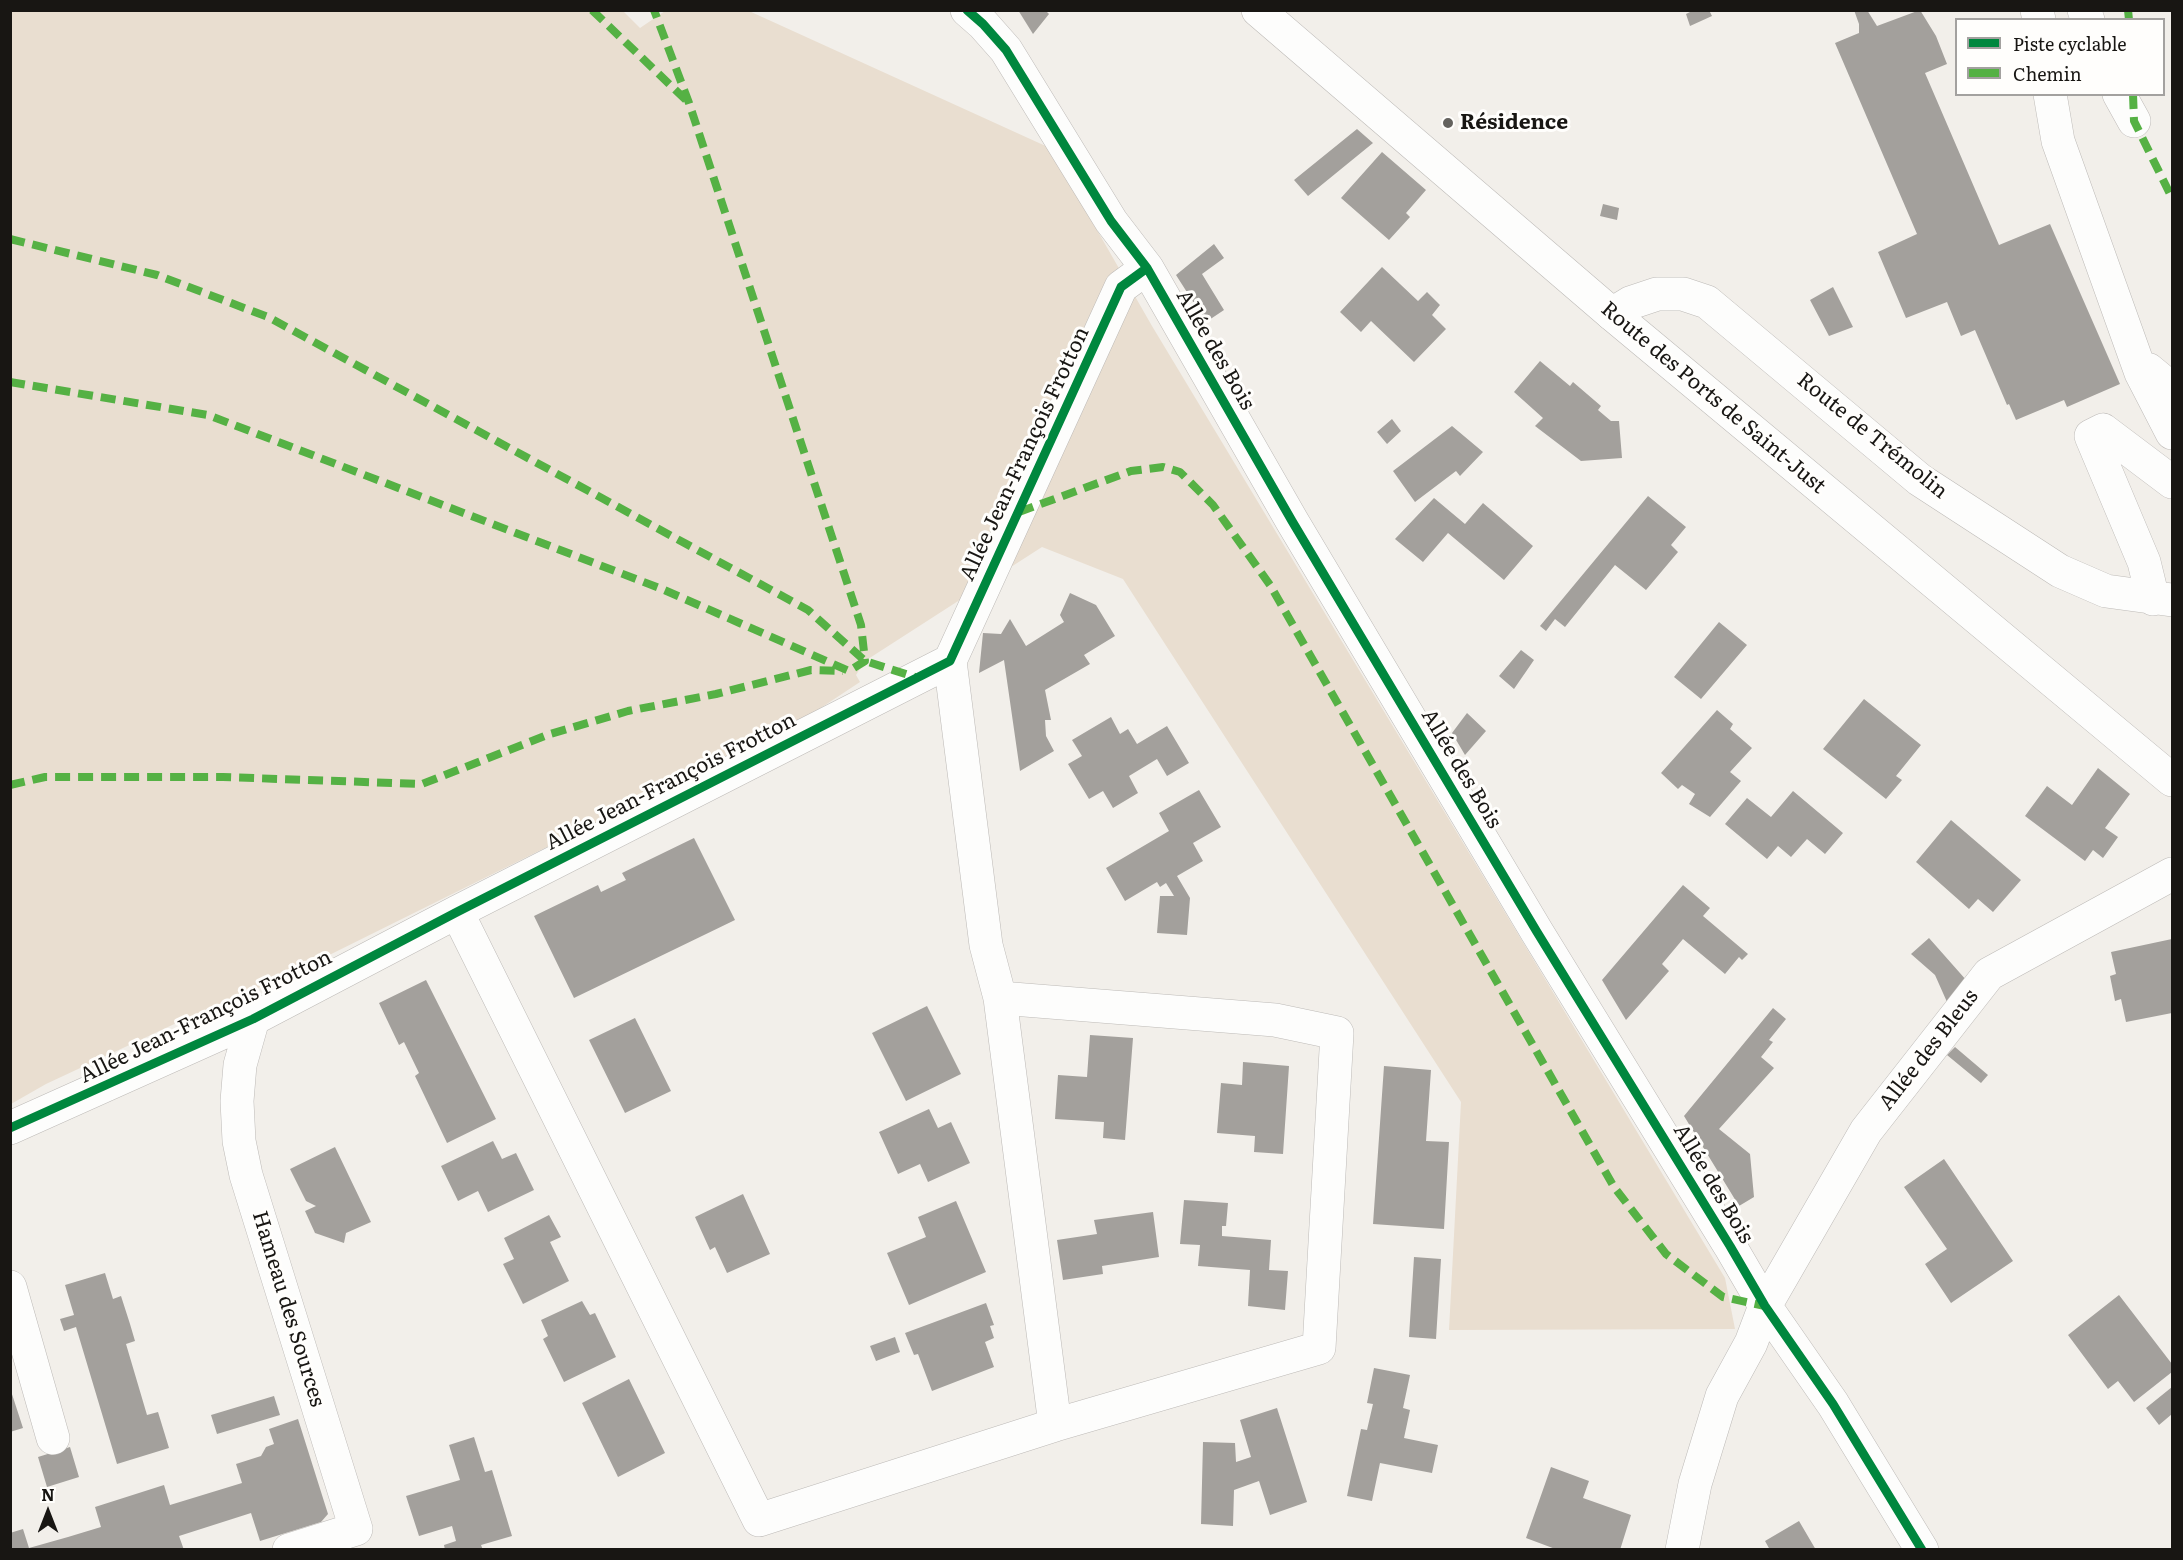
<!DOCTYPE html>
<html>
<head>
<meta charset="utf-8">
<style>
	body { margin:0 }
	#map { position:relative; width:2183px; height:1560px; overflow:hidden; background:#f2efea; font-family:Literata,serif }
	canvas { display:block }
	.frame { position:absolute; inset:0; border:12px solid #181613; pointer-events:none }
	.legend { position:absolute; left:1955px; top:18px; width:210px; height:78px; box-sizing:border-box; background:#fffefc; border:2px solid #a3a19f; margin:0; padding:8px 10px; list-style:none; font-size:18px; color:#181613 }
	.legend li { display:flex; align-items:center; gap:12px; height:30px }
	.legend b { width:30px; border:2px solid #a3a19f }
	.north { position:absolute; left:18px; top:1482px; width:60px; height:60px; -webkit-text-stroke:4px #fffefc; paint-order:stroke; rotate:0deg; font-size:16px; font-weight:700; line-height:24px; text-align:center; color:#181613 }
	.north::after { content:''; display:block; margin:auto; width:21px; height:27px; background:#181613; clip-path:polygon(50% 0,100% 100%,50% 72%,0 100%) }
</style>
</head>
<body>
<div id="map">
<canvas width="2183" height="1560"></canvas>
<div class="frame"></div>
<ul class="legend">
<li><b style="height:8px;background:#00873e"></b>Piste cyclable</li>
<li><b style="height:8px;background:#55b144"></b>Chemin</li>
</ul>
<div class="north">N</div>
</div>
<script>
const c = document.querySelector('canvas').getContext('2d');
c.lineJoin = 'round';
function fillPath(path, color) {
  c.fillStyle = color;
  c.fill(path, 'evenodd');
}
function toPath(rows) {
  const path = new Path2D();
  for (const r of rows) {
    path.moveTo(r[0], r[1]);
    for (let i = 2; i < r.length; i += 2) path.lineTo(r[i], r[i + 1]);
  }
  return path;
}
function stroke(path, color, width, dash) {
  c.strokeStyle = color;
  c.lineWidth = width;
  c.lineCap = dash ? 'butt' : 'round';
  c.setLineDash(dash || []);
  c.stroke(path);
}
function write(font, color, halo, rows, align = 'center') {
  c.font = font + ' Literata,serif';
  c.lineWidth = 6;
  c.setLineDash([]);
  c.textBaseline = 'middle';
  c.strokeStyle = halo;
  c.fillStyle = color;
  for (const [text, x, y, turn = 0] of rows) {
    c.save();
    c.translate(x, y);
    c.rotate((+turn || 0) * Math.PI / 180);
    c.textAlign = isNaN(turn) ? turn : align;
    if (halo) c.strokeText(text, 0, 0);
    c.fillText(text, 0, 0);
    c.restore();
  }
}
fillPath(toPath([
	[622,10,640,28,665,11,749,11,1050,148,1152,326,1725,1278,1735,1329,1449,1330,1461,1102,1123,579,1042,547,865,661,856,675,860,682,801,721,293,973,185,1019,46,1084,11,1104,11,11]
]), '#e9ded0');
fillPath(toPath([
	[1018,10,1045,10,1049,14,1033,34],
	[1694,10,1709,10,1712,16,1690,26,1686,14],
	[1854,10,1867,10,1877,26,1920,10,1936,36,1947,64,1925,73,1999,245,2050,224,2120,384,2067,407,2064,400,2016,420,2009,404,2007,405,1975,330,1961,336,1947,302,1906,318,1878,252,1917,234,1835,43,1859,33,1859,24],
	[1357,129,1373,143,1308,196,1294,180],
	[1382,152,1426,190,1406,213,1410,217,1389,240,1341,198],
	[1603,204,1619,208,1617,220,1600,216],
	[1214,244,1224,258,1202,274,1224,310,1206,322,1176,275],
	[1382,267,1418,301,1427,292,1440,305,1432,315,1446,329,1414,362,1371,321,1361,332,1340,312],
	[1833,287,1853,327,1829,336,1810,300],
	[1540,361,1570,386,1573,382,1601,406,1598,410,1611,421,1619,421,1622,458,1581,461,1535,426,1543,418,1514,392],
	[1392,419,1401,431,1387,444,1377,432],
	[1452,426,1483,452,1460,476,1456,471,1415,502,1393,471],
	[1648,496,1686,527,1671,545,1678,552,1646,590,1615,565,1565,627,1555,619,1546,631,1540,626],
	[1434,498,1465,524,1483,503,1533,546,1504,580,1448,533,1423,562,1395,539],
	[1070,593,1096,605,1115,636,1084,655,1090,664,1045,690,1051,720,1045,720,1046,736,1054,751,1020,771,1004,660,979,673,983,633,1001,634,1010,619,1026,646,1064,622,1060,615],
	[1719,622,1747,645,1701,699,1674,677],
	[1521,650,1534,660,1514,689,1499,676],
	[1864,699,1921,745,1896,776,1902,780,1886,799,1823,749],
	[1717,710,1733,724,1730,729,1752,748,1730,772,1741,781,1710,817,1689,804,1695,794,1682,785,1678,789,1661,773],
	[1467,713,1486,731,1465,755,1452,733],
	[1111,717,1120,734,1128,729,1137,744,1167,726,1189,763,1167,776,1157,759,1129,776,1138,793,1113,808,1103,791,1089,799,1068,764,1082,756,1072,740],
	[2098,768,2130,794,2105,828,2118,837,2103,858,2093,850,2085,861,2025,816,2047,786,2072,805],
	[1199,790,1221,827,1193,843,1203,861,1177,876,1190,898,1187,935,1157,933,1160,896,1174,896,1166,883,1160,887,1157,882,1125,901,1106,868,1169,831,1159,813],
	[1793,791,1843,833,1825,854,1807,839,1791,857,1778,846,1767,859,1725,824,1747,798,1771,817],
	[1951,820,2021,880,1993,912,1978,899,1969,909,1916,862],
	[694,838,735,920,574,998,534,916,598,885,601,892,626,880,622,873],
	[1683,885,1710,908,1703,916,1748,954,1742,960,1739,957,1725,974,1683,939,1662,964,1669,971,1626,1020,1602,980],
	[1929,938,1967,981,1947,1002,1935,975,1911,954],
	[2172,939,2172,1013,2126,1022,2121,999,2115,1001,2110,976,2116,974,2111,952],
	[426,980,496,1119,447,1143,415,1076,419,1073,404,1042,399,1045,379,1003],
	[927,1006,961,1074,906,1101,872,1033],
	[1773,1008,1786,1019,1769,1040,1773,1042,1761,1057,1774,1068,1719,1129,1750,1154,1754,1197,1739,1206,1684,1116],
	[635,1018,671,1091,625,1113,589,1040],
	[1090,1035,1133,1038,1125,1140,1103,1138,1104,1122,1055,1119,1058,1075,1087,1077],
	[1955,1047,1988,1075,1981,1083,1947,1055],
	[1243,1062,1289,1066,1283,1154,1254,1152,1255,1136,1217,1133,1221,1083,1242,1085],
	[1384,1066,1431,1070,1426,1141,1449,1142,1444,1229,1373,1224],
	[929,1109,938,1128,951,1122,970,1163,928,1182,920,1164,898,1174,879,1132],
	[493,1141,502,1159,516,1153,534,1190,488,1212,478,1191,458,1201,441,1166],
	[335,1147,371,1222,346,1233,344,1243,315,1233,305,1211,316,1206,306,1201,290,1169],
	[1944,1159,2013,1261,1951,1303,1925,1264,1947,1249,1904,1187],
	[743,1194,770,1254,727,1273,715,1247,710,1250,695,1217],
	[1184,1200,1228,1203,1226,1226,1222,1226,1222,1236,1271,1240,1269,1270,1288,1271,1285,1310,1248,1306,1250,1270,1198,1266,1200,1245,1180,1244],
	[956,1201,986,1272,909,1305,887,1253,926,1237,918,1217],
	[1153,1212,1159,1257,1102,1266,1103,1274,1063,1280,1057,1240,1097,1234,1094,1220],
	[549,1215,561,1237,550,1242,569,1281,523,1304,503,1264,514,1259,504,1238],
	[1414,1257,1441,1259,1436,1339,1409,1337],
	[105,1273,113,1299,121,1296,130,1324,135,1341,126,1344,147,1415,158,1412,169,1448,117,1464,76,1327,64,1331,60,1319,74,1315,65,1285],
	[2119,1295,2172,1364,2172,1372,2134,1402,2118,1381,2108,1389,2068,1335],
	[582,1301,590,1315,595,1313,616,1357,564,1382,543,1339,548,1336,541,1320],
	[986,1303,994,1325,990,1326,994,1338,985,1342,994,1367,932,1391,918,1354,914,1355,905,1333],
	[895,1337,900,1352,876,1361,870,1346],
	[1374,1368,1410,1375,1403,1408,1410,1410,1404,1438,1438,1445,1432,1473,1380,1463,1372,1501,1347,1496,1361,1429,1367,1430,1373,1404,1367,1403],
	[629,1379,665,1453,618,1477,582,1403],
	[2172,1387,2172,1414,2159,1425,2146,1408],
	[10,1388,23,1428,10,1432],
	[274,1396,280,1415,217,1434,211,1415],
	[1277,1408,1307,1502,1270,1515,1259,1481,1234,1490,1233,1526,1201,1524,1203,1442,1235,1443,1236,1462,1251,1457,1240,1420],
	[298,1419,328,1514,321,1522,260,1541,251,1513,179,1536,184,1550,10,1550,10,1533,23,1529,29,1548,68,1537,101,1527,95,1507,164,1485,170,1505,242,1483,236,1464,261,1456,266,1447,274,1444,269,1429],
	[474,1437,485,1472,492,1470,512,1536,481,1545,483,1550,445,1550,444,1545,456,1541,452,1526,419,1536,406,1496,460,1480,449,1445],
	[70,1447,79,1477,47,1487,38,1457],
	[1551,1467,1589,1481,1583,1498,1631,1515,1620,1550,1558,1550,1526,1538],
	[1799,1521,1816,1550,1770,1550,1765,1541]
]), '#a3a09c');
const minor = toPath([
	[967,10,983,24,1006,50,1111,221,1147,268,1292,521,1537,932,1730,1246,1765,1306,1833,1404,1922,1550],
	[2037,10,2039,20],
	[2084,10,2088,20],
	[2050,94,2058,141,2141,373],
	[2119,94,2134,121],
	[1612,314,1630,303,1657,294,1683,294,1707,302,1920,480,2060,571,2106,591,2172,600],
	[2172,389,2149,370,2141,373,2172,433],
	[2153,599,2144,562,2091,436,2103,430,2172,482],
	[457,912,759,1520,1055,1425,1000,998,986,945,950,661],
	[1000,998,1275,1020,1337,1033,1319,1348,1055,1425],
	[253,1019,240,1065,237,1101,239,1141,246,1175,356,1529,289,1550],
	[10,1128,253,1019,457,912,950,661,1121,287,1147,268],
	[10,1287,53,1438],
	[1682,1550,1695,1484,1722,1396,1751,1343,1765,1306,1866,1131,1989,974,2172,874]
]);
const major = toPath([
	[1258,10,1612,314,2172,780]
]);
stroke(minor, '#bdbab7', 34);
stroke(major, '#bdbab7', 34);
stroke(minor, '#fdfdfc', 33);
stroke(major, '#fdfdfc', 33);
stroke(toPath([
	[592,10,687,101],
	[2128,10,2129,20],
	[2133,94,2134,121,2172,198],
	[10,239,157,275,268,317,808,610,865,661,915,677],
	[10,382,208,415,662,589,849,671,865,661,861,625,689,103,654,10],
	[1019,512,1131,471,1163,467,1180,472,1213,505,1270,585,1614,1187,1666,1254,1723,1297,1765,1306],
	[10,785,45,777,223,777,422,784,550,734,628,711,716,694,811,670,843,671]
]), '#55b144', 8, [15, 8]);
stroke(toPath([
	[967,10,983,24,1006,50,1111,221,1147,268,1292,521,1537,932,1730,1246,1765,1306,1833,1404,1922,1550],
	[10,1128,253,1019,457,912,950,661,1121,287,1147,268]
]), '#00873e', 9);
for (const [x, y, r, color] of [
	[1448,123,6,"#64625e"]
]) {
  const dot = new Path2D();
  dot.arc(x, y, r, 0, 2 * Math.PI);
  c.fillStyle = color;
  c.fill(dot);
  stroke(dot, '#fffefc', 2);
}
write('bold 21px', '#181613', '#fffefc', [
	["Résidence",1460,123]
], 'left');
write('21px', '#181613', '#fffefc', [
	["Allée des Bois",1215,350,60],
	["Route des Ports de Saint-Just",1713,398,40],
	["Route de Trémolin",1872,436,39],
	["Allée Jean-François Frotton",1025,454,-65],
	["Allée des Bois",1461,769,59],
	["Allée Jean-François Frotton",671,782,-27],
	["Allée Jean-François Frotton",206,1017,-26],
	["Allée des Bleus",1929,1050,-52],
	["Allée des Bois",1713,1184,59],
	["Hameau des Sources",288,1309,73]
]);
</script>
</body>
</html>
